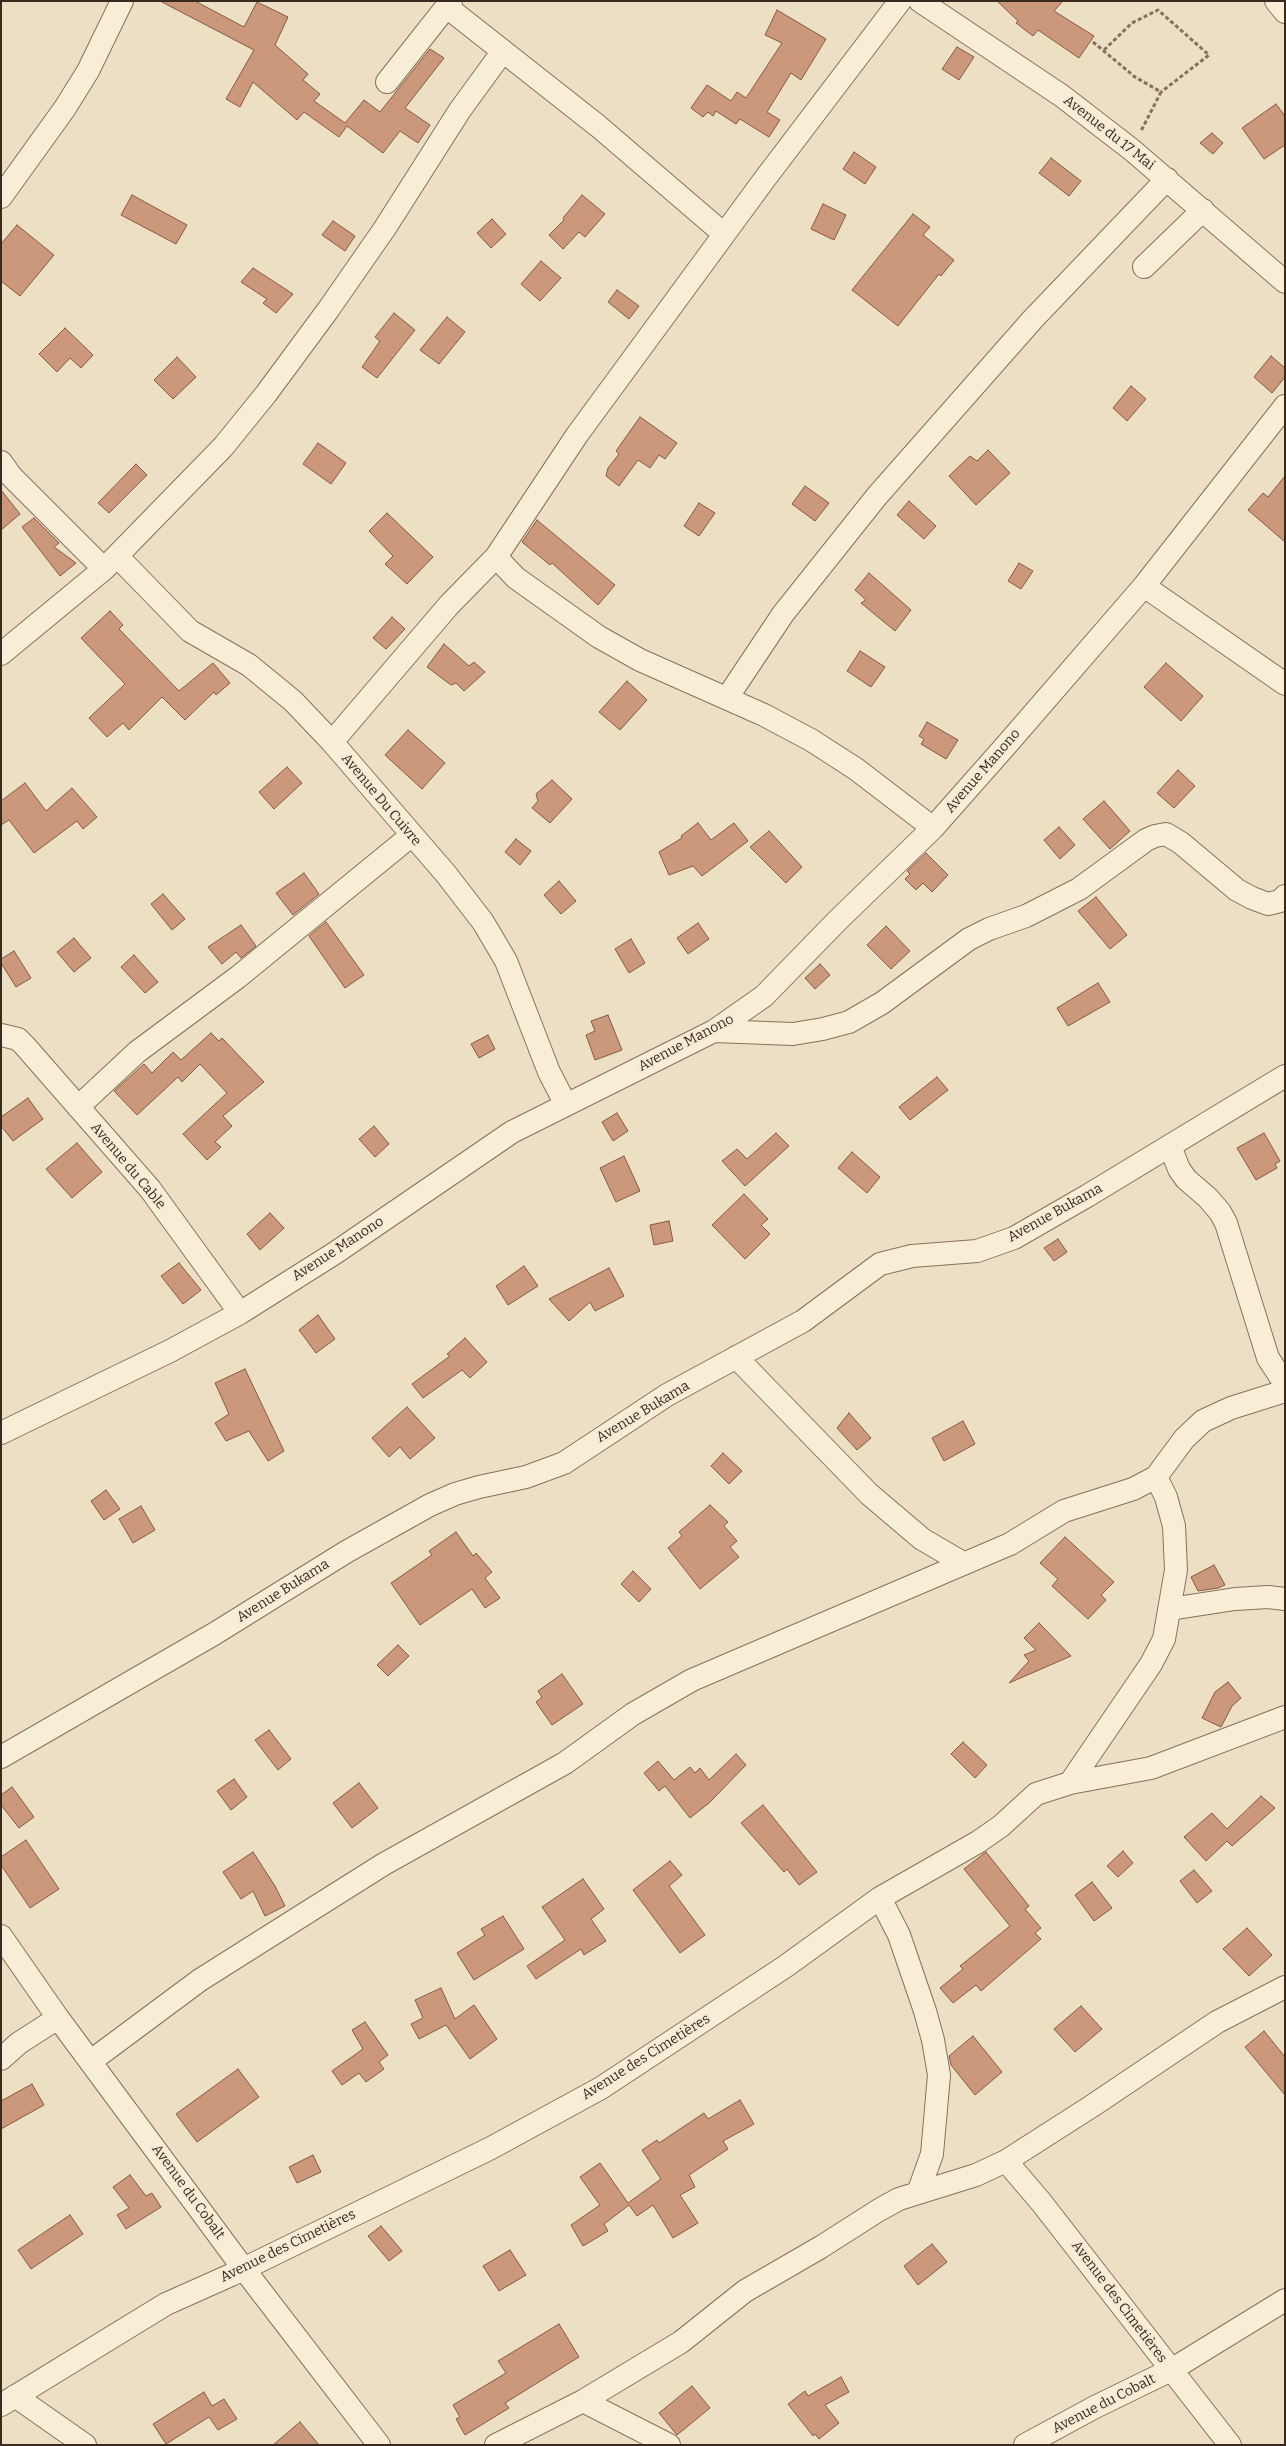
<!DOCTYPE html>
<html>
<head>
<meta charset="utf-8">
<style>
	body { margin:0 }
	#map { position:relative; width:1286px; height:2446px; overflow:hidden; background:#eddfc4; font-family:Bitter,serif }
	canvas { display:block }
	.frame { position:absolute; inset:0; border:2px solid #382a1e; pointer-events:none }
</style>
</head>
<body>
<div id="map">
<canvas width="1286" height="2446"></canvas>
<div class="frame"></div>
</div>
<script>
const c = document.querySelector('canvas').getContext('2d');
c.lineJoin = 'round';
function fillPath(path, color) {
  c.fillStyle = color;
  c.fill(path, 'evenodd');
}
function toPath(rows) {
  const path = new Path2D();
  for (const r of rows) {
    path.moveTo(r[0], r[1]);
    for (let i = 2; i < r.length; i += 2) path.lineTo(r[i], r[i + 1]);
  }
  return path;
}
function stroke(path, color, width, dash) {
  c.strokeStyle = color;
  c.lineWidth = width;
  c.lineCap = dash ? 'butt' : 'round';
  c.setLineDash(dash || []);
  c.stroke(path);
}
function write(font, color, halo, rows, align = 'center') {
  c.font = font + ' Bitter,serif';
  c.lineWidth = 4.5;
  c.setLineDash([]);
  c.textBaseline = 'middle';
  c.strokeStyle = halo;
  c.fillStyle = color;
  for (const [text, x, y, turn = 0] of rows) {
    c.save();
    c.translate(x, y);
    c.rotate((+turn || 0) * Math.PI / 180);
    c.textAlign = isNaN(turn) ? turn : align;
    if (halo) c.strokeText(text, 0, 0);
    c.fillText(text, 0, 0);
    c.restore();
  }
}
const building = toPath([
	[160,1,195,1,244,27,257,2,288,17,275,45,308,74,303,80,320,94,314,101,345,123,364,100,380,112,430,49,444,58,405,108,430,125,418,143,400,131,383,153,347,126,339,137,304,112,297,120,253,82,240,107,226,99,254,50,160,1],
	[997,1,1063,1,1054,11,1094,36,1079,58,1038,30,1033,36,1016,23,1018,21,997,1],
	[777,10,826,39,801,80,791,73,767,112,780,120,769,137,740,119,736,124,716,111,713,116,708,112,703,117,691,108,707,85,731,101,737,92,746,98,782,43,765,35,777,10],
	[957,47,974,57,959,80,942,69,957,47],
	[1276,104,1285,116,1285,145,1264,159,1242,128,1276,104],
	[1212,133,1223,143,1213,154,1200,143,1212,133],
	[854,152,876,167,865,184,843,169,854,152],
	[1051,158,1081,181,1069,196,1039,173,1051,158],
	[132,195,187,225,176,244,121,215,132,195],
	[582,195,605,214,585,237,579,232,563,249,549,235,564,220,563,218,582,195],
	[823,204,846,215,834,240,811,229,823,204],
	[913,214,930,227,923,235,954,260,941,276,939,274,898,326,852,290,913,214],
	[492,219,506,234,491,248,477,233,492,219],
	[333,221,355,236,345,251,322,235,333,221],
	[17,225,54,255,20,296,1,281,1,244,17,225],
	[541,261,561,278,540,301,521,284,541,261],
	[253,268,293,294,276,313,263,303,267,299,241,282,253,268],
	[617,290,639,306,629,319,608,302,617,290],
	[394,313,415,330,377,378,362,367,380,341,375,337,394,313],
	[447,317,465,332,439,364,420,350,447,317],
	[65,328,93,355,81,368,70,358,57,372,39,354,65,328],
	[1271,356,1285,368,1285,377,1272,393,1254,377,1271,356],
	[177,357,196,377,173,399,154,380,177,357],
	[1131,386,1146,399,1127,421,1113,408,1131,386],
	[640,417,677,443,665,459,659,455,650,468,638,460,619,486,606,476,608,468,619,454,616,451,640,417],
	[318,443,346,463,331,484,303,464,318,443],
	[988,450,1010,473,976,505,949,476,970,456,977,461,988,450],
	[136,464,147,475,109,513,98,503,136,464],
	[1285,476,1285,542,1248,510,1263,493,1268,497,1285,476],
	[805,486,829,503,815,521,792,504,805,486],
	[1,490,20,514,1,530,1,490],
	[909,501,936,526,924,539,897,515,909,501],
	[699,503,715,513,699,536,684,526,699,503],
	[387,513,433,557,407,584,385,564,393,556,369,531,387,513],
	[34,518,59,543,54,547,76,563,60,576,22,527,34,518],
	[537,520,615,585,598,605,552,563,550,565,522,542,537,520],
	[1019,563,1033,571,1021,589,1008,581,1019,563],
	[869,573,911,610,895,631,861,603,866,600,855,590,869,573],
	[110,611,123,625,119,629,179,691,213,663,230,683,216,695,214,692,185,720,162,697,129,730,123,723,107,737,89,718,125,684,81,638,110,611],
	[392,617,405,629,386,649,373,638,392,617],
	[444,644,469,666,474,662,485,672,464,691,456,683,451,685,427,667,444,644],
	[860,651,885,667,871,687,847,671,860,651],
	[1166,663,1203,696,1181,721,1144,687,1166,663],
	[627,681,647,700,620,730,599,712,627,681],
	[927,722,958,740,946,759,921,744,924,739,919,736,927,722],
	[408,730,445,763,422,789,385,755,408,730],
	[287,767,302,783,274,809,259,792,287,767],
	[1178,770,1195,786,1174,808,1157,793,1178,770],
	[552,780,572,799,550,823,532,808,538,801,536,794,552,780],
	[25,783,46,811,72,788,97,817,83,829,77,821,34,853,9,820,1,825,1,801,25,783],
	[1104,801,1130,831,1110,849,1083,819,1104,801],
	[698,823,711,840,734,823,748,841,702,876,693,866,669,875,659,852,682,838,681,836,698,823],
	[1059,827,1075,845,1060,859,1044,840,1059,827],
	[769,831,802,867,786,883,750,847,769,831],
	[516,839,531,851,520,865,505,852,516,839],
	[926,853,948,875,932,892,923,883,916,890,905,879,910,874,907,871,926,853],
	[304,873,319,894,293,915,276,893,304,873],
	[559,881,576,901,561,914,544,895,559,881],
	[163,894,185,919,172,930,151,904,163,894],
	[1096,897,1127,935,1110,949,1078,911,1096,897],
	[326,922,364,975,345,988,309,936,326,922],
	[698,923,709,939,688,954,677,938,698,923],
	[241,925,256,946,241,958,236,952,222,964,208,947,241,925],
	[886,926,910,951,891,969,867,945,886,926],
	[74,938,91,958,74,972,57,952,74,938],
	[631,939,645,963,629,973,615,949,631,939],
	[14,951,31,978,16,987,1,963,1,959,14,951],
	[134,955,158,982,145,993,121,967,134,955],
	[820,964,830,975,815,989,805,978,820,964],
	[1098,983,1110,1002,1068,1026,1057,1008,1098,983],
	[608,1015,622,1050,595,1060,586,1035,595,1031,591,1021,608,1015],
	[211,1033,219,1041,222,1038,264,1082,223,1116,232,1126,215,1142,221,1147,207,1160,183,1134,227,1093,200,1064,182,1082,178,1077,137,1115,114,1091,144,1064,152,1073,173,1052,181,1060,211,1033],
	[488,1035,495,1049,479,1058,471,1044,488,1035],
	[937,1077,948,1090,910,1120,899,1107,937,1077],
	[28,1098,43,1119,13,1141,1,1126,1,1117,28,1098],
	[617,1113,628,1131,613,1141,602,1122,617,1113],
	[374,1126,389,1144,375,1157,359,1139,374,1126],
	[776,1133,789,1146,745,1186,722,1161,737,1149,747,1159,776,1133],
	[1264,1133,1280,1161,1275,1164,1277,1168,1256,1180,1237,1148,1264,1133],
	[77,1143,102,1172,72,1198,46,1169,77,1143],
	[852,1152,880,1177,867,1193,838,1168,852,1152],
	[624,1156,640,1191,616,1202,600,1168,624,1156],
	[744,1194,768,1219,761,1225,770,1234,745,1259,712,1225,744,1194],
	[270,1213,284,1228,260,1250,247,1234,270,1213],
	[669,1221,673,1241,654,1245,650,1225,669,1221],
	[1058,1239,1067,1252,1054,1261,1044,1248,1058,1239],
	[179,1263,201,1290,183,1304,161,1276,179,1263],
	[524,1266,538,1286,508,1305,496,1286,524,1266],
	[609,1268,624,1296,595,1311,590,1302,569,1321,549,1299,609,1268],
	[318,1315,335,1339,316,1353,299,1330,318,1315],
	[465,1338,487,1362,470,1378,462,1370,423,1398,412,1384,450,1356,447,1354,465,1338],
	[245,1369,284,1451,268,1461,249,1431,226,1441,215,1423,229,1414,215,1383,245,1369],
	[407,1407,435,1438,410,1459,400,1447,389,1457,372,1438,407,1407],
	[849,1413,871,1438,857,1450,837,1428,849,1413],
	[963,1421,975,1444,944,1461,932,1438,963,1421],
	[723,1453,742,1471,729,1484,711,1466,723,1453],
	[106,1490,120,1509,104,1520,91,1501,106,1490],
	[710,1505,728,1522,724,1526,737,1541,730,1547,739,1557,700,1589,668,1548,682,1536,679,1532,710,1505],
	[141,1506,155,1530,133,1543,119,1519,141,1506],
	[456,1532,473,1556,476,1553,492,1572,485,1578,500,1598,485,1608,472,1589,420,1625,391,1583,432,1555,429,1551,456,1532],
	[1065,1537,1114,1582,1101,1595,1106,1600,1088,1619,1052,1586,1058,1579,1040,1563,1065,1537],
	[1214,1565,1225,1585,1218,1588,1198,1591,1191,1577,1214,1565],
	[633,1571,651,1589,639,1602,621,1584,633,1571],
	[1039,1623,1071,1656,1009,1683,1029,1661,1024,1655,1036,1650,1024,1638,1039,1623],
	[398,1645,409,1656,388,1676,377,1665,398,1645],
	[562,1674,583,1704,552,1725,536,1702,542,1697,538,1691,562,1674],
	[1228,1682,1241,1698,1232,1706,1221,1727,1202,1718,1215,1692,1228,1682],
	[269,1730,291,1759,278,1770,255,1740,269,1730],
	[963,1742,987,1765,975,1778,951,1754,963,1742],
	[736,1754,746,1765,709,1803,690,1818,665,1786,659,1791,644,1773,658,1761,674,1780,690,1767,695,1773,700,1768,709,1780,736,1754],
	[234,1779,247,1797,231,1810,217,1791,234,1779],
	[359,1783,378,1808,352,1828,333,1803,359,1783],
	[12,1787,34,1817,19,1828,1,1805,1,1795,12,1787],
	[1261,1796,1275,1808,1232,1846,1227,1841,1206,1861,1184,1837,1212,1813,1227,1829,1261,1796],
	[763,1805,817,1872,799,1885,787,1869,784,1872,741,1823,763,1805],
	[26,1840,59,1889,30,1908,1,1865,1,1857,26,1840],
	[1123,1851,1133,1863,1118,1877,1107,1866,1123,1851],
	[253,1852,275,1886,285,1906,265,1916,253,1891,241,1899,223,1872,253,1852],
	[986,1852,1029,1906,1025,1909,1041,1928,1035,1933,1041,1939,981,1991,976,1985,953,2003,940,1988,963,1969,960,1966,1010,1926,964,1869,986,1852],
	[670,1861,682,1875,669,1886,705,1935,680,1953,633,1890,670,1861],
	[1194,1870,1212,1891,1197,1903,1180,1881,1194,1870],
	[583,1879,604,1909,591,1919,606,1941,584,1955,581,1949,536,1979,527,1966,565,1940,542,1907,583,1879],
	[1092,1882,1112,1908,1094,1921,1075,1895,1092,1882],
	[503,1916,524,1949,474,1980,457,1953,485,1935,481,1929,503,1916],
	[1247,1928,1272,1955,1249,1976,1223,1949,1247,1928],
	[441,1988,455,2019,474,2005,497,2039,470,2059,446,2025,419,2039,411,2024,423,2018,415,2000,441,1988],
	[1081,2006,1102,2029,1075,2052,1054,2029,1081,2006],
	[365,2022,388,2055,379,2062,384,2069,366,2082,359,2073,342,2085,332,2071,363,2049,352,2030,365,2022],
	[1264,2031,1285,2057,1285,2095,1245,2047,1264,2031],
	[973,2036,1002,2072,975,2095,951,2065,949,2056,973,2036],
	[238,2069,259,2097,197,2142,176,2114,238,2069],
	[32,2084,44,2105,1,2129,1,2101,32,2084],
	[740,2100,754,2124,723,2141,728,2149,689,2175,695,2187,680,2195,698,2223,673,2238,653,2205,637,2216,629,2205,604,2224,608,2231,583,2246,571,2225,600,2205,580,2177,600,2163,628,2203,661,2179,642,2150,657,2140,659,2143,704,2113,708,2119,740,2100],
	[313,2155,321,2172,297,2183,289,2167,313,2155],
	[130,2175,146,2196,152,2193,161,2207,126,2229,117,2215,129,2208,113,2187,130,2175],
	[70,2215,83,2234,31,2269,18,2250,70,2215],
	[381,2226,402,2251,389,2261,368,2236,381,2226],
	[932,2244,947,2262,918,2285,904,2266,932,2244],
	[510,2250,526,2275,499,2291,483,2266,510,2250],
	[559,2324,579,2357,505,2403,509,2408,465,2435,456,2419,460,2417,453,2405,506,2373,498,2361,559,2324],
	[841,2377,849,2392,825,2405,839,2423,819,2439,815,2434,813,2436,788,2404,805,2391,808,2396,841,2377],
	[692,2386,710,2408,677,2435,659,2413,692,2386],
	[204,2392,212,2406,224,2399,237,2419,218,2430,209,2417,166,2444,153,2424,204,2392],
	[300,2422,319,2445,273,2445,300,2422]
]);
fillPath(building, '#cb987b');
stroke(building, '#865941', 1);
const street = toPath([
	[920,1,1062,96,1132,150,1285,282],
	[1276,1,1285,12],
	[447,7,598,126,724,234],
	[387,82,451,1],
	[1,197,65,108,88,71,122,1],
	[1144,267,1203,210],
	[1,462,11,476,104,569],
	[117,556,190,631,249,665,293,701,332,742,446,874,483,922,506,961,549,1072,566,1105],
	[496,557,516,578,599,637,640,660,764,715,811,740,856,769,933,828],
	[1144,586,1285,684],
	[1,654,104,569,223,447,266,394,328,310,385,228,460,110,503,51],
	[727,698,783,614,877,496,1033,319,1167,179],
	[332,742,449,605,496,557,577,435,764,180,900,1],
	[714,1031,793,1034,823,1029,849,1022,882,1003,969,939,989,929,1026,916,1079,889,1146,840,1155,836,1166,834,1181,843,1237,890,1252,898,1268,904,1280,901,1285,896],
	[1,1035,18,1039,25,1046,150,1189,240,1313],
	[78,1107,137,1052,238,977,412,835],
	[1170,1146,1179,1169,1186,1179,1208,1198,1220,1212,1226,1223,1268,1358,1285,1384],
	[736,1357,869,1494,922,1539,963,1563],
	[1,1433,170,1351,240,1313,335,1253,512,1132,714,1031,764,996,838,920,933,828,1009,742,1144,586,1285,406],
	[1170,1609,1235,1599,1268,1597,1285,1599],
	[1,1757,214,1634,346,1552,430,1505,455,1494,479,1487,526,1477,564,1463,667,1395,803,1321,880,1264,912,1256,977,1251,1014,1238,1087,1196,1285,1076],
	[1070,1783,1151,1664,1164,1639,1176,1570,1174,1526,1166,1497,1156,1477],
	[880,1898,899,1935,925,2011,933,2040,939,2075,932,2154,918,2193],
	[1,1936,58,2018,243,2268,379,2445],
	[1,2059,19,2043,58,2018],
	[91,2061,200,1980,295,1920,384,1864,565,1763,633,1714,692,1680,1010,1544,1064,1511,1133,1489,1156,1477,1184,1439,1203,1421,1231,1408,1285,1391],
	[1006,2161,1041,2202,1230,2445],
	[15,2396,85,2445],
	[583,2401,669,2445],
	[1,2405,166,2304,231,2275,491,2148,601,2088,786,1966,880,1898,978,1842,1001,1826,1036,1794,1070,1783,1151,1768,1285,1717],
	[496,2445,583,2401,681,2342,745,2291,821,2247,879,2210,899,2199,976,2175,1006,2161,1092,2106,1217,2022,1285,1987],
	[1025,2445,1095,2407,1171,2370,1285,2300]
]);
stroke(street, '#87715b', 24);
stroke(toPath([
	[1093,42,1135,77,1161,92,1141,131],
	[1104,50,1132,23,1158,10,1209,55,1161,92]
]), '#87715b', 3, [4, 2.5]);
stroke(street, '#f8edd7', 22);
write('14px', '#382a1e', '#f5ead3', [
	["Avenue du 17 Mai",1109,133,38],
	["Avenue Manono",983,771,-49],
	["Avenue Du Cuivre",381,800,50],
	["Avenue Manono",686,1043,-28],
	["Avenue du Cable",128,1166,50],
	["Avenue Bukama",1055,1213,-29],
	["Avenue Manono",338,1249,-33],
	["Avenue Bukama",643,1412,-31],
	["Avenue Bukama",283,1591,-32],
	["Avenue des Cimetières",646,2057,-32],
	["Avenue du Cobalt",188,2192,54],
	["Avenue des Cimetières",288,2246,-26],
	["Avenue des Cimetières",1119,2302,53],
	["Avenue du Cobalt",1104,2404,-27]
]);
</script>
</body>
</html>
